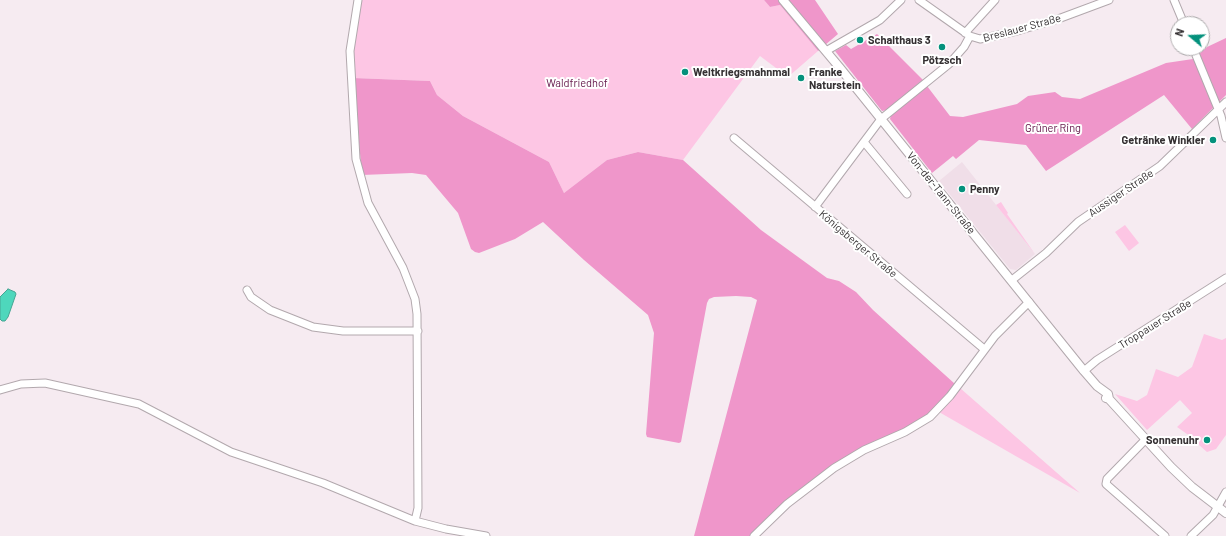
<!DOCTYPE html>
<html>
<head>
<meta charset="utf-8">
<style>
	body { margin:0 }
	#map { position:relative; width:1226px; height:536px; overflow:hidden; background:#f6ebf1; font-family:Barlow,sans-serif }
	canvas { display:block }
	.north { position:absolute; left:1170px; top:16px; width:40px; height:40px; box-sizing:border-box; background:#fff; border:1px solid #aeacad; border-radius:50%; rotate:289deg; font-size:11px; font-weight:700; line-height:16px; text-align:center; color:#343032 }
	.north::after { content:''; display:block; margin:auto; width:14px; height:18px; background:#04917c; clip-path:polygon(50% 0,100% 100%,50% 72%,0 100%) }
</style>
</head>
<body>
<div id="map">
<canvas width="1226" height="536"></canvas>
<div class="north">N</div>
</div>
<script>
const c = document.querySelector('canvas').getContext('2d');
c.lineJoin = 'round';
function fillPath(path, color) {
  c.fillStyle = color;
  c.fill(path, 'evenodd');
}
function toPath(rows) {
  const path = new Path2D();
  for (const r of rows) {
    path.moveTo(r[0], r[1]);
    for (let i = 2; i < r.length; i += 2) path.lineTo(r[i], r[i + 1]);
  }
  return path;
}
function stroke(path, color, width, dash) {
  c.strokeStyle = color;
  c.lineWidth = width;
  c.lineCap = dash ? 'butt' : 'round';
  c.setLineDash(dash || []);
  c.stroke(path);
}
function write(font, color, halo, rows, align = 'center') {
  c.font = font + ' Barlow,sans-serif';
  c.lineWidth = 4;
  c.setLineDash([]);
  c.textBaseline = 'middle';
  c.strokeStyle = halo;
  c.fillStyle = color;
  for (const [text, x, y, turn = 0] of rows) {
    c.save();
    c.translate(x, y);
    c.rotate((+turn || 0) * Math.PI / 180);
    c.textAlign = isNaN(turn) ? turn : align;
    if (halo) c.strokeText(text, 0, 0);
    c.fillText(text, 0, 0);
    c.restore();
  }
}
fillPath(toPath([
	[962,162,1035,254,1016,270,1010,269,939,181]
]), '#f0dee8');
fillPath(toPath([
	[360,0,764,0,770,7,780,5,818,51,788,77,760,56,683,160,638,152,607,160,564,193,549,162,463,116,437,95,430,81,353,78,353,40],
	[1001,202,1008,213,1007,214,1035,254,996,205],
	[1125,225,1139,243,1129,251,1115,232],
	[1204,334,1222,340,1226,338,1226,435,1216,449,1207,452,1199,445,1197,441,1177,427,1192,413,1180,400,1147,430,1115,394,1137,401,1147,395,1156,369,1178,377,1192,367],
	[960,388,1080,493,939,412]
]), '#fdc6e4');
fillPath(toPath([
	[764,0,815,0,838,34,818,51,780,5,770,7],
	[877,34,925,82,887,110,882,111,835,51,846,45,851,49],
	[1226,38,1226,95,1192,129,1164,95,1046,171,1026,145,979,140,956,159,953,156,932,173,890,119,891,115,927,86,950,116,963,117,1017,104,1028,96,1055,92,1062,97,1080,99,1166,63,1193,59,1207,47],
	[353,78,430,81,437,95,463,116,549,162,564,193,607,160,638,152,683,160,761,230,827,278,839,281,856,292,873,310,955,384,935,409,915,424,863,448,787,500,750,536,694,536,757,300,751,297,736,296,714,297,709,299,707,303,681,442,679,443,647,437,646,434,654,333,648,315,584,260,543,222,515,239,479,253,475,252,471,249,458,213,426,175,412,173,362,175]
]), '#ef96ca');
const water = toPath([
	[8,289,15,292,16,294,8,317,5,321,2,321,0,319,0,297,8,289]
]);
fillPath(water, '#4ed7bc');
stroke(water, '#46a593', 1);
const minor = toPath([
	[358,0,350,51,356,159,368,203,403,268,415,299,417,314,418,508,415,521],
	[919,0,970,36,980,39,1017,31,1058,19,1109,0],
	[1174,0,1184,24],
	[965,33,995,0],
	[1193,48,1221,116,1226,138],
	[826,51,880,20,901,0],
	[734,138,984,349],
	[864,142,907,194],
	[815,207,881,119,949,64,964,47,970,36],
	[1012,280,1046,253,1078,222,1160,166,1226,102],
	[247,290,251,297,270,310,313,327,343,331,418,331],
	[1084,371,1097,360,1226,278],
	[0,390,21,384,45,383,139,404,231,452,323,483,415,521,446,529,486,536],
	[1146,439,1107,479,1106,484,1165,536],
	[754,536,787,504,834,468,864,450,905,432,930,417,950,396,995,336,1029,302],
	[1191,536,1213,515,1226,492]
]);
const tertiary = toPath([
	[783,0,840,68,1084,371,1097,386,1108,394,1109,399],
	[1106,398,1109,399,1171,467,1192,487,1226,513]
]);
stroke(minor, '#b2a8ad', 9);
stroke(tertiary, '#b2a8ad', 10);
stroke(minor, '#fff', 7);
stroke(tertiary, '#fff', 8);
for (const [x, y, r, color] of [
	[860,40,4,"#04917c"],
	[942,47,4,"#04917c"],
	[685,72,4,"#04917c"],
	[801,78,4,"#04917c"],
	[1213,140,4,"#04917c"],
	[962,189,4,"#04917c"],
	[1207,440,4,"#04917c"]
]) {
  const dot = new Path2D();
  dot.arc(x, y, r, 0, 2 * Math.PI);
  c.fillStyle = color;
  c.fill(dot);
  stroke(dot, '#fff', 1.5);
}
write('11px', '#343032', '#fff', [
	["Breslauer Straße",1022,28,-15],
	["Von-der-Tann-Straße",941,193,51],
	["Aussiger Straße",1121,193,-34],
	["Königsberger Straße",858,244,40],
	["Troppauer Straße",1155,324,-32]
]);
write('bold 11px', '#343032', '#fff', [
	["Schalthaus 3",868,40],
	["Pötzsch",942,60,"center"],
	["Weltkriegsmahnmal",693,72],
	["Franke",809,72],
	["Naturstein",809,85],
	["Getränke Winkler",1205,140,"right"],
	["Penny",970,189],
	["Sonnenuhr",1199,440,"right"]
], 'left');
write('11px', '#631649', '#fff', [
	["Waldfriedhof",577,83],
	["Grüner Ring",1053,128]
]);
</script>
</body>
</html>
